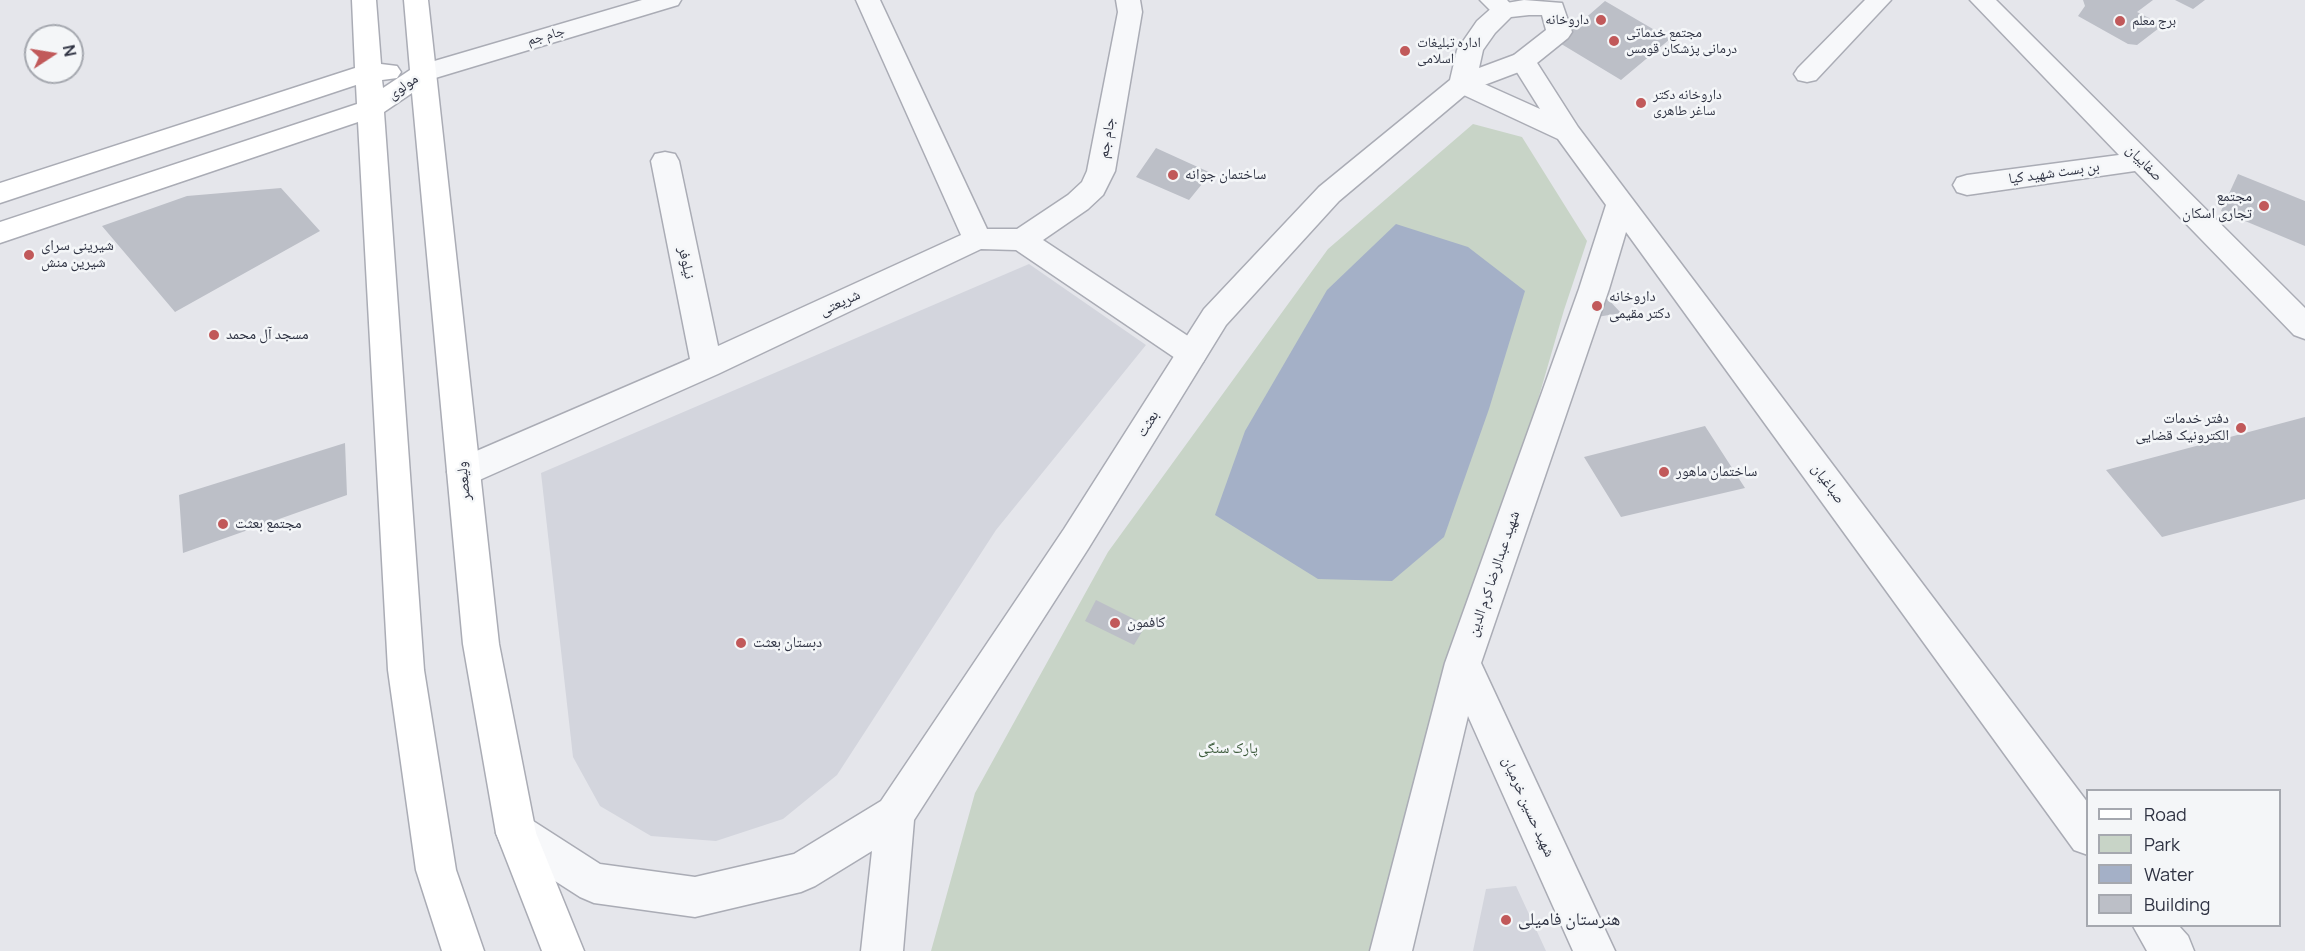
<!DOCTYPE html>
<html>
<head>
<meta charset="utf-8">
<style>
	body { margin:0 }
	#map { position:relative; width:2305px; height:951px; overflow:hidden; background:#e5e6eb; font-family:Manrope,sans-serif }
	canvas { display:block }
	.legend { position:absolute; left:2086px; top:789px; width:195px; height:138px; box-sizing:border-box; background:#f4f6f8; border:2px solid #a5a8af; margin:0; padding:8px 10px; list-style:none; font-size:18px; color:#2e3242 }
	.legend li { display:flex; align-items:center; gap:12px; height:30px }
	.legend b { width:30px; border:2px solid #a5a8af }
	.north { position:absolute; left:24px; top:24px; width:60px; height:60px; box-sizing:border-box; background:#f4f6f8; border:2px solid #a5a8af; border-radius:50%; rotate:78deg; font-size:16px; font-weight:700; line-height:24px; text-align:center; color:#2e3242 }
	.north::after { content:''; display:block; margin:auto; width:21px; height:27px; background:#c1595a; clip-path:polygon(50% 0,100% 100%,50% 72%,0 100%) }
</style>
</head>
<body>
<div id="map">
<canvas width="2305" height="951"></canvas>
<ul class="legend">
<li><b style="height:8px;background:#fff"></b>Road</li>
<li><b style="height:16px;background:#c8d4c7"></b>Park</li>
<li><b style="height:16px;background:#a4b0c7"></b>Water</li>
<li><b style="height:16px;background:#bcbfc7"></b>Building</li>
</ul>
<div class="north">N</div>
</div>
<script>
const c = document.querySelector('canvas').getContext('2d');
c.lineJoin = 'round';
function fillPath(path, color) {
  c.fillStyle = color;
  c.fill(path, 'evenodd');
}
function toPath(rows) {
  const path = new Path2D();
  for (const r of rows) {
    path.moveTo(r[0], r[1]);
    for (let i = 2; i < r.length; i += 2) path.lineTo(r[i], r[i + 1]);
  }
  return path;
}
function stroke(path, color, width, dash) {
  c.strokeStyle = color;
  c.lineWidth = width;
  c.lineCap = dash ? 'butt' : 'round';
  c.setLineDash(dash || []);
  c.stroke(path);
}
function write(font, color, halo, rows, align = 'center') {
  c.font = font + ' Manrope,"Noto Naskh Arabic",sans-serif';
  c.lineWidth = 5;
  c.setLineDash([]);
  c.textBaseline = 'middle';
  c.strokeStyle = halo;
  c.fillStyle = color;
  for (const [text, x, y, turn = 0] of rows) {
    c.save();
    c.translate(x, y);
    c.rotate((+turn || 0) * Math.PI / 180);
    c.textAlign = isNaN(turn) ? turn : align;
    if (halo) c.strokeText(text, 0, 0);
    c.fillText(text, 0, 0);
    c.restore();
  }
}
fillPath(toPath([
	[1029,264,1146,345,996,530,837,775,783,819,716,841,651,836,600,806,573,757,541,473],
	[1516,886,1546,951,1473,951,1486,889]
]), '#d3d5dd');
fillPath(toPath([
	[1473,124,1522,137,1587,241,1564,310,1378,951,931,951,975,793,1108,552,1328,249]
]), '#c8d4c7');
fillPath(toPath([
	[1396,224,1468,247,1525,291,1489,409,1444,537,1392,581,1318,579,1215,515,1245,431,1327,290]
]), '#a4b0c7');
fillPath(toPath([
	[2083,0,2153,0,2137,12,2163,25,2137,45,2128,44,2078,16,2085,6],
	[2175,0,2205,0,2193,9],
	[1605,1,1670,39,1621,80,1558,42],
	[1156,148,1211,173,1189,200,1136,177],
	[2238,174,2305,201,2305,246,2221,211],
	[281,188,320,231,175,312,102,226,187,196],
	[1607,298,1621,313,1579,320,1579,299],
	[2305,417,2305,499,2162,537,2106,470],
	[1705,426,1745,488,1621,517,1584,457],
	[345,443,347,495,183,553,179,495],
	[1096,600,1146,625,1134,645,1085,621]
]), '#bcbfc7');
const minor = toPath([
	[856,0,880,0,987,229,1017,229,1068,195,1082,182,1087,171,1118,12,1116,0,1140,0,1142,12,1115,171,1103,195,1088,209,1043,240,1203,346,1207,354,1203,362,1192,366,1181,362,1016,250,981,249,718,374,475,482,463,486,451,482,447,472,451,462,690,359,651,161,655,154,665,152,675,154,679,161,718,346,961,235,856,0],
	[1480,0,1507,0,1516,10,1513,15,1504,18,1495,15,1480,0],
	[1865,0,1891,0,1816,80,1807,82,1798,80,1794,74,1798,68,1865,0],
	[1970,0,1996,0,2305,308,2305,339,2294,335,2135,171,1967,195,1957,192,1953,185,1957,178,1967,175,2119,155,1970,0],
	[1523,53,1532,55,1578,127,2088,803,2088,855,2074,850,1626,232,1609,289,1481,663,1615,951,1573,951,1468,716,1412,951,1370,951,1445,663,1579,289,1606,205,1558,139,1453,90,1449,84,1453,78,1462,76,1471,78,1540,109,1510,61,1514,55,1523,53],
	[2133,926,2179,926,2188,936,2194,951,2147,951,2133,926]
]);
const tertiary = toPath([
	[642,0,681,0,678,5,432,79,423,81,414,79,410,73,414,67,642,0],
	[1524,0,1562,3,1572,32,1568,38,1532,67,1471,90,1339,201,1226,325,1088,549,914,820,903,951,861,951,872,851,815,886,801,892,695,917,594,903,580,897,502,847,496,833,502,819,516,814,530,819,600,864,695,877,794,854,881,801,1064,529,1204,309,1319,187,1450,80,1457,50,1477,21,1495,5,1524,0],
	[1529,15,1542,15,1546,30,1514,55,1479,68,1483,50,1495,33,1511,17,1529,15]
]);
const secondary = toPath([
	[352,0,376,0,381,64,397,66,401,72,397,78,382,80,383,88,410,70,404,0,428,0,499,644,536,833,584,951,542,951,496,833,463,644,412,93,384,112,424,670,456,870,484,951,442,951,416,870,388,670,358,122,0,243,0,222,357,104,356,85,0,203,0,183,355,68,352,0]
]);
stroke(minor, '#aaacb5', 3);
stroke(tertiary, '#aaacb5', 3);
stroke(secondary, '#aaacb5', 3);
fillPath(minor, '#f7f8fa');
fillPath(tertiary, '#f7f8fa');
fillPath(secondary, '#fff');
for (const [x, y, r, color] of [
	[1601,20,6,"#c1595a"],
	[2120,21,6,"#c1595a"],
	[1614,41,6,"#c1595a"],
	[1405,51,6,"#c1595a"],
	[1641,103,6,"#c1595a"],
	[1173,175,6,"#c1595a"],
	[2264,206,6,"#c1595a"],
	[29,255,6,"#c1595a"],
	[1597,306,6,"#c1595a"],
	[214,335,6,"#c1595a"],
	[2241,428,6,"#c1595a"],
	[1664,472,6,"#c1595a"],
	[223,524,6,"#c1595a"],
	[1115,623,6,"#c1595a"],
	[741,643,6,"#c1595a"],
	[1506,920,6,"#c1595a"]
]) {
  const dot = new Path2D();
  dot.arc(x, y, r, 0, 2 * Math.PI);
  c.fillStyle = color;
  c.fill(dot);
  stroke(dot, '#f4f6f8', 2);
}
write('14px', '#2e3242', '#f4f6f8', [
	["داروخانه",1589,20,"right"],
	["برج معلم",2132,21],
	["مجتمع خدماتی",1626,33],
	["درمانی پزشکان قومس",1626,49],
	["اداره تبلیغات",1417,43],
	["اسلامی",1417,59],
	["داروخانه دکتر",1653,95],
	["ساغر طاهری",1653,111]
], 'left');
write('14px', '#2e3242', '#f4f6f8', [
	["جام جم",546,36,-16]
]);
write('15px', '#2e3242', '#f4f6f8', [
	["مولوی",403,87,-35],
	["جام جم",1107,138,-80],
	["صفاییان",2144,163,45],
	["بن بست شهید کیا",2054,173,-8],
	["نیلوفر",686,263,78],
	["شریعتی",840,303,-25],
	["بعثت",1148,424,-58],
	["ولیعصر",464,481,-96],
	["صباغیان",1828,484,54],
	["شهید عبدالرضا کرم الدین",1494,574,-71],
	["شهید حسین خرمیان",1528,807,66]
]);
write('15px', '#2e3242', '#f4f6f8', [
	["ساختمان جوانه",1185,175],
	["مجتمع",2252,197,"right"],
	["تجاری اسکان",2252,214,"right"],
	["شیرینی سرای",41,246],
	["شیرین منش",41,263],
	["داروخانه",1609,297],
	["دکتر مقیمی",1609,314],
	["مسجد آل محمد",226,335],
	["دفتر خدمات",2229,419,"right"],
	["الکترونیک قضایی",2229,436,"right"],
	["ساختمان ماهور",1676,472],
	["مجتمع بعثت",235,524],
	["کافمون",1127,623],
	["دبستان بعثت",753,643]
], 'left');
write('15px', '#3e5c3d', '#f4f6f8', [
	["پارک سنگی",1228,749]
]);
write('18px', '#2e3242', '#f4f6f8', [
	["هنرستان فامیلی",1518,920]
], 'left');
</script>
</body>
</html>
